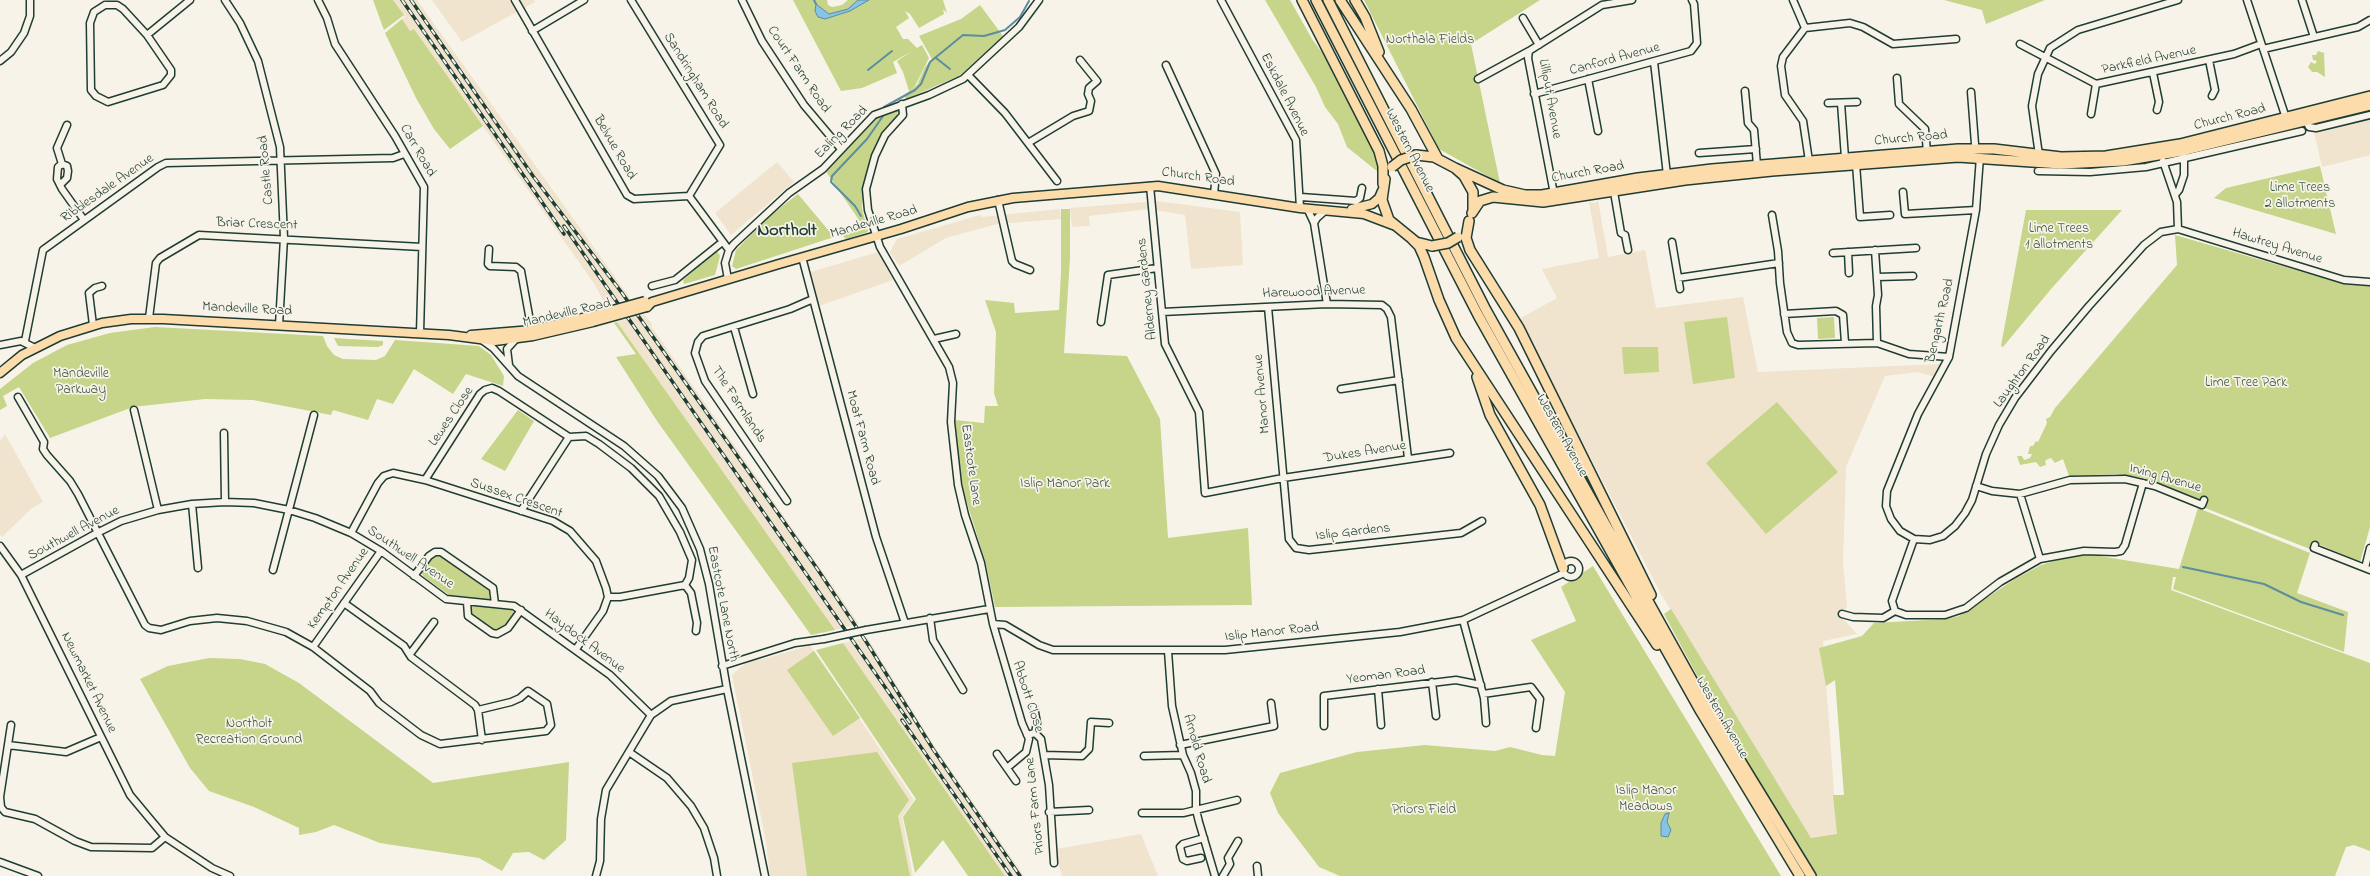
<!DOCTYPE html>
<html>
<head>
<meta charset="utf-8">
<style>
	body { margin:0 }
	canvas { display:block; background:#f7f3e8 }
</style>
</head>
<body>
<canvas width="2370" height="876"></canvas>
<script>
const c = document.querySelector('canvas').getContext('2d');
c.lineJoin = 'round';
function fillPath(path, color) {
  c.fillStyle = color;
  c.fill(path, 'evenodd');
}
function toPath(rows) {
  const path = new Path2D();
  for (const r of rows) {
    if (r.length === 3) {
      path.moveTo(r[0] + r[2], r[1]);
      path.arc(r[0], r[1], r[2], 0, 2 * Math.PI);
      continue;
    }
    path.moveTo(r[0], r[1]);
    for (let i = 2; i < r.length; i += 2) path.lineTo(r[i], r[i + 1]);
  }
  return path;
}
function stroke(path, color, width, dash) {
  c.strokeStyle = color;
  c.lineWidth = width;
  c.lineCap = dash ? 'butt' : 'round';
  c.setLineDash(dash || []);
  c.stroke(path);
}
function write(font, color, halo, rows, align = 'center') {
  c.font = font + ' "Indie Flower",sans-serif';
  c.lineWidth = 3.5;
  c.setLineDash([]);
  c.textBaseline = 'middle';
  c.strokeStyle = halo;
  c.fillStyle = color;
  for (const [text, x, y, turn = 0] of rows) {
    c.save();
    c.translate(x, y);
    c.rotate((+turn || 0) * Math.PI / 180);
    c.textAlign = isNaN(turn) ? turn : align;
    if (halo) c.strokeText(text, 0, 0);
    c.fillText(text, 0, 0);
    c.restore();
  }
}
fillPath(toPath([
	[393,0,417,0,630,298,605,304,595,285,466,102,414,29,410,31,402,19,405,17],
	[432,0,534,0,535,2,462,42],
	[2370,119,2370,155,2322,167,2314,132],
	[777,162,794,182,731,235,715,213],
	[1598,200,1608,257,1645,250,1656,308,1743,297,1758,372,1940,364,1935,377,1918,372,1885,376,1846,467,1843,564,1847,607,1842,614,1844,620,1857,634,1823,641,1837,834,1811,838,1661,594,1519,319,1557,298,1542,269,1599,258,1589,202,1595,203],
	[1157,201,1240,212,1243,265,1191,269,1185,215,1148,209,1089,216,1090,226,1072,227,1070,208],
	[1060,209,1061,219,997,224,946,238,899,266,890,252,897,239,980,215,982,217],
	[878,252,893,280,819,306,811,272],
	[639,315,645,315,652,324,651,326,859,624,835,630,617,322],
	[5,434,43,502,32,508,2,537,0,535,0,441],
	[867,637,935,747,1024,876,1005,876,843,643],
	[810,645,914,800,902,817,913,876,770,876,766,842,732,675,747,662,768,658],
	[1141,834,1158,876,1062,876,1056,857,1057,849]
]), '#f0e4ce');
fillPath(toPath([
	[373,0,393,0,404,15,384,30],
	[793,0,827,0,828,5,832,7,842,5,848,0,943,0,947,13,943,9,944,14,919,28,910,14,905,11,909,18,896,27,903,39,908,39,917,48,922,45,929,58,915,86,909,91,903,72,897,61,912,51,893,62,897,73,862,88,841,91],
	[1265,0,1290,0,1312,39,1329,62,1372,146,1379,163,1378,172,1347,147,1338,124,1325,107,1316,87],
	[1364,0,1540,0,1471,44,1500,183,1439,149],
	[1944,0,2045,0,1986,24,1982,10],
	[980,5,1003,36,959,76,906,99,904,95,917,85,925,67,932,59,919,36,961,19],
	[402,19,410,31,414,29,483,126,450,149,434,129,416,98,385,33],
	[2318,51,2324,53,2325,77,2317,72,2312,72,2308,67,2311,62,2315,64,2317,61,2313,60,2312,55,2316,55],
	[894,109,898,111,897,116,882,133,864,182,862,208,868,232,846,239,842,235,856,230,861,223,825,170,879,115],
	[2320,166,2336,234,2214,198,2226,188],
	[798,194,834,237,736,269,732,266,736,250,772,214],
	[1061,209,1070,209,1070,258,1064,353,1127,356,1160,419,1168,538,1248,528,1252,605,995,607,986,564,963,490,954,420,984,423,985,406,998,406,994,393,996,332,985,300,1014,303,1015,313,1059,310,1061,273],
	[2026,210,2122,210,2051,289,2003,347,2001,346],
	[2175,235,2344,284,2370,285,2370,527,2360,562,2314,542,2310,549,2205,508,2207,502,2144,478,2115,474,2069,476,2063,459,2055,463,2051,458,2048,459,2045,461,2046,465,2040,467,2036,462,2020,465,2017,456,2022,456,2024,460,2030,458,2032,454,2028,454,2030,446,2033,446,2036,441,2038,442,2047,423,2046,419,2050,417,2055,408,2177,265],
	[717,251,720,256,715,275,684,284,683,280],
	[1727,317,1735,378,1693,384,1684,322],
	[1834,317,1835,338,1818,339,1817,318],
	[617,322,704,445,835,630,811,635,657,421,616,357,636,354,617,327,614,323],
	[155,327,323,336,327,346,334,355,343,359,376,360,385,356,395,340,479,346,491,355,504,376,503,386,466,374,453,394,414,369,393,404,377,399,368,420,333,410,331,415,253,400,205,399,133,407,50,438,19,387,3,396,7,406,0,410,0,389,33,363,67,345,110,333],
	[334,338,383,341,383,345,378,347,338,346],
	[1622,347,1658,347,1659,372,1624,374],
	[1777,402,1838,472,1766,534,1706,463],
	[518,410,534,421,505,471,481,459],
	[2198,508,2310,553,2297,593,2348,612,2344,652,2173,589,2176,577,2173,577,2171,590,2370,663,2370,851,2354,845,2346,847,2335,876,1817,876,1707,694,1664,614,1671,609,1811,838,1837,834,1833,795,1844,795,1835,680,1826,686,1819,648,1862,636,1874,623,1947,619,1959,616,2015,579,2041,565,2081,553,2179,569],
	[437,554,445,556,489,588,490,607,511,609,513,612,513,616,503,629,492,631,470,615,470,597,449,595,423,576,421,571,431,557],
	[1593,566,1781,876,1340,876,1319,867,1278,813,1270,793,1280,773,1357,752,1425,745,1495,751,1510,747,1542,755,1555,756,1565,692,1531,640,1576,621,1561,587],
	[843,643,950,797,1005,876,968,876,943,840,915,873,903,817,916,799,816,650],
	[814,651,860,718,833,736,787,670],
	[209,658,240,659,265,664,299,683,433,783,569,762,566,840,544,860,529,852,513,853,502,871,479,858,380,843,334,825,316,832,299,835,299,828,254,807,209,791,190,768,140,679,168,666],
	[877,752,909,800,898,816,910,876,807,876,792,763]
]), '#c6d589');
const water = toPath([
	[858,0,869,0,850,11,825,19,818,17,815,11,816,4,829,14,848,9,858,0],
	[1669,813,1667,822,1671,830,1668,837,1661,836,1661,823,1665,814,1669,813]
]);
fillPath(water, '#86c3e6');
stroke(water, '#5d8d9f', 1);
stroke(toPath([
	[814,0,816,4],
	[936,58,950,69],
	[868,70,892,51],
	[884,107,915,90,921,84,930,62,963,35,984,36,1005,30,1020,17,1029,1],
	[861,216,855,206,831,182,832,176,867,139,883,116],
	[2183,567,2264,584,2301,602,2343,615]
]), '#5d8d9f', 2);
const minor = toPath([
	[225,0,240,23,258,61,280,147,284,238,279,325],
	[318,0,327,18,335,44,395,136,424,187,420,333],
	[515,0,627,195,634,199,689,196,729,250],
	[631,0,720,145,689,196],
	[742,0,762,41,804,105,841,149],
	[1221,0,1296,140,1300,208],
	[1793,0,1805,28],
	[2247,0,2286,118],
	[2302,0,2314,37],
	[105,5,117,5,123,9,147,35,171,70,171,75,163,85,108,102,96,96,91,90,90,23,94,12,105,5],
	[1523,18,1539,45],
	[532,31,584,0],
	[147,35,190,0],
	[2020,44,2096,84,2234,54,2261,44],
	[2263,49,2358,27,2370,20],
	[2209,60,2215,90,2212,96],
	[0,61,11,52,24,33,30,16,30,0],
	[1654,62,1667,175],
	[1166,65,1216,174,1214,194],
	[2153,73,2159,102,2157,110],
	[968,75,1005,113,1057,181],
	[1897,78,1899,104,1925,129,1927,152],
	[1478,79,1529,51],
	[1588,79,1598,131],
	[1745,91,1748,123,1754,130,1757,165],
	[1971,92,1975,144],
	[1534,94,1691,51,1697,43,1694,4,1692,0],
	[1828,103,1857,102],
	[1841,103,1845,158],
	[902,104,903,115,885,135,875,156,866,189,868,210,880,247,949,367,953,383,951,422,958,485,965,515,981,563,993,624,1005,625,1039,645,1053,650,1225,650,1400,632,1463,620,1564,573],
	[2091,114,2096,84],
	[2306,121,2309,127,2316,128,2370,115],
	[1028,143,1073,116,1089,111,1091,101,1088,94,1089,88,1097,81,1080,60],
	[1699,153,1756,149],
	[2039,155,2032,106,2038,74,2050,48,2078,30,2178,0],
	[1980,157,1976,210,1949,357,1918,414,1887,491,1886,506,1891,519,1900,531,1914,539,1930,540,1943,536,1955,526,1965,513,1972,500,1986,454,1999,425,2015,398,2051,351,2089,306,2144,245,2161,232,2178,229,2344,280,2370,282],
	[1809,161,1803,121,1785,95,1781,66,1783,57,1805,28,1850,23,1863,27,1893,44,1956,39],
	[2163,161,2177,202,2178,229],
	[62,164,57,148,67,125],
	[1856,164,1860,217,1890,215],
	[2038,171,2090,172,2146,167,2302,131],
	[60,185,67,178,68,171,67,166,62,164,58,167,57,179,62,189,84,220],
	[1150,186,1165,344,1199,412,1205,493,1283,478,1450,453],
	[1614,192,1621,233,1625,235,1628,250],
	[1903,192,1905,214,1976,210],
	[1554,194,1528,58,1529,51,1602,5,1632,0],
	[2175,195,2179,190,2184,175,2184,156],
	[1301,197,1356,201,1360,198,1362,188],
	[998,200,1012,261,1015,264,1030,270],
	[1307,208,1314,223,1327,304],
	[1772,215,1778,251,1780,283,1787,332,1792,343,1798,345,1877,343,1909,354,1949,357],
	[1314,223,1317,218,1326,210],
	[1672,242,1680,289],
	[489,249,488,264,490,266,516,267,521,271,532,332],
	[1875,250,1878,295,1876,306,1877,343],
	[1848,252,1849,273],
	[1833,253,1916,248],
	[802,257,876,537,905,623],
	[1877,277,1913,276],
	[1678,278,1779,263],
	[728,279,725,263,729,250,734,244,789,193,823,169,874,115,929,95,963,79,1019,27,1039,0],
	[652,286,675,280,721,243],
	[1268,307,1289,539,1296,548,1309,550,1461,533,1482,521],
	[1162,312,1327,304,1382,305,1387,309,1391,317,1408,458],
	[1784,314,1836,311,1843,315,1845,343],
	[149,318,156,263,160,258,199,235,422,247],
	[1101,322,1108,275,1157,268],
	[93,325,89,293,95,288,102,286],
	[734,327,753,394],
	[934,339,956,334],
	[482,340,493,348,518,376,624,446,658,476,682,508,700,549,709,584,727,689,765,876],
	[25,341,43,250,158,167,166,163,393,158,404,154],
	[0,345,21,341,35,348],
	[509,365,507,349,516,339],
	[1341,389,1399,380],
	[18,397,44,442,43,449,47,455,70,481,78,494,145,625,149,628,161,630,190,621,217,618,247,621,286,632,313,647,370,691,379,703,421,735,440,744,546,731,551,725,547,704,528,691,520,698,511,702,478,710],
	[134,410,158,510],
	[224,433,225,502],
	[569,437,586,436,599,444,631,468,659,496,680,532,692,560,689,578,685,585],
	[425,480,480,394,485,390,492,388,499,391,569,437],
	[1976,486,1992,491,2020,494,2070,480,2125,479,2155,486,2202,505,2204,500],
	[2020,494,2040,559],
	[787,501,705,381,695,353,698,342,703,336,790,309,813,299],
	[192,504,198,568],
	[521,511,569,437],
	[351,533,378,483,384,476,393,473,425,480,553,521,570,531,596,561,606,588,608,597,603,611,576,649],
	[2315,545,2314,548,2370,570],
	[0,546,21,575,130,795,165,837,212,868,230,876],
	[1571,569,8],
	[2365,568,2370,548],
	[273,570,314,415],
	[21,575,97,533,121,521,158,510,192,504,225,502,254,503,289,510,315,518,351,533,381,551,446,599,514,606,610,675,651,715],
	[414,576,429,556,435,552,441,552,493,588,495,604],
	[685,585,691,593,697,623,696,631],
	[608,597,620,597,685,585],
	[467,602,468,616,492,633,497,634,508,628,521,610],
	[344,603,404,646,411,657,475,705,478,710,482,740],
	[1895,611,1906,615,1945,615,1966,608,2000,582,2040,559,2084,551,2115,552,2121,551,2125,545,2143,483],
	[1895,611,1892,601,1914,539],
	[1842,614,1853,617,1883,618,1895,611],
	[930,618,933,640,963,690],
	[1463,620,1484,698,1486,723],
	[993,624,1022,723,1029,739,1026,752,1007,768],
	[866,630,989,609],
	[313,647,381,551],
	[1168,651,1172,706,1183,755,1191,773,1196,791,1196,810,1199,822,1215,876],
	[410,654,434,622],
	[722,666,795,643,824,639],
	[1432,682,1436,716],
	[1378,689,1381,725],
	[1483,694,1531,687,1540,699,1536,728],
	[1034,707,1037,723,1035,733],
	[11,725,0,797,1,807,5,812,35,819,75,841,91,847,152,848,165,837],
	[1324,726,1324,696,1456,680,1481,685],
	[1027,735,1035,733,1041,739,1049,785,1054,863],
	[8,745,66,752,101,737],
	[1180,745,1274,726,1271,703],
	[629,752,667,778,691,806,704,828,714,858,717,876],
	[997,754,1016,781],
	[1044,755,1082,756,1089,749,1091,722,1109,723],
	[1144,756,1183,755],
	[1049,812,1089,810],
	[1142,813,1183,813,1237,800],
	[1201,858,1187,861,1183,859,1180,847,1183,844,1204,838],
	[0,862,38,876],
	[1257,866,1258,876],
	[596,876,600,861,601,819,606,790,651,715,671,701,727,689],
	[1223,876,1230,864,1228,858,1238,841]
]);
const major = toPath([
	[1352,209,1372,204,1379,198,1382,191],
	[647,307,652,302,779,264,901,229,968,207,1013,198,1158,186,1300,208,1364,214,1393,225],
	[471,335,532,330,591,316],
	[0,373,22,355,60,336,102,323,131,319,163,319,449,335,495,341,533,336,593,322]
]);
const highway = toPath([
	[1302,0,1379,151,1383,166,1383,184],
	[1316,0,1478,315,1701,712,1800,876],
	[1328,0,1486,310,1702,698,1811,876],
	[1340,0,1411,109,1438,159],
	[1355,0,1365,17,1379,52],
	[1416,155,1434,157,1455,168,1464,176,1473,192,1473,210],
	[1455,168,1503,190,1525,195,1542,195,1638,178,1712,169,1958,149,1994,149,2061,157,2106,156,2180,144,2370,96],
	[1385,179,1382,200,1389,220,1416,242,1432,246],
	[1472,213,1480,201,1493,197,1543,202,1685,180,1772,171,1958,157,2061,164,2123,161,2182,151,2370,105],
	[1469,221,1466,238,1470,250,1519,328,1651,595],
	[1412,239,1419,246,1424,257,1439,300,1456,338,1657,645],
	[1477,377,1490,415,1540,505,1563,568]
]);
stroke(minor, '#1f3d34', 9);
stroke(major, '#1f3d34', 11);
stroke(highway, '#1f3d34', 12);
stroke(minor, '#f7f3e8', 6);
stroke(major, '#fddcac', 8);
stroke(highway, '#fddcac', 9);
const rail = toPath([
	[402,0,564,234],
	[411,0,533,176,622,293,816,567,867,643,933,749,1020,876],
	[564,226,910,723],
	[902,720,1011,876]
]);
stroke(rail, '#1f3d34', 3.5);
stroke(rail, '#f7f3e8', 2, [6]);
const minorBridge = toPath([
	[824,639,866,630]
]);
const majorBridge = toPath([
	[591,316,645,301],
	[593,322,647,307]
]);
const highwayBridge = toPath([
	[1392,167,1401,160,1416,155],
	[1432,246,1448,243,1458,237]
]);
stroke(minorBridge, '#1f3d34', 9, []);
stroke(majorBridge, '#1f3d34', 11, []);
stroke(highwayBridge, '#1f3d34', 12, []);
stroke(minorBridge, '#f7f3e8', 6);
stroke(majorBridge, '#fddcac', 8);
stroke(highwayBridge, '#fddcac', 9);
write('14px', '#405b45', '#f7f3e8', [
	["Northala Fields",1430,41],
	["Lime Trees",2300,189],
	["2 allotments",2300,205],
	["Lime Trees",2059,230],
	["1 allotments",2059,246],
	["Mandeville",81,375],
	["Parkway",81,391],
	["Lime Tree Park",2246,384],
	["Islip Manor Park",1065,485],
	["Northolt",249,725],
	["Recreation Ground",249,741],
	["Islip Manor",1646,792],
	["Meadows",1646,808],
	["Priors Field",1424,811]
]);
write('14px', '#1f3d34', '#f7f3e8', [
	["Canford Avenue",1615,60,-15],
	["Parkfield Avenue",2149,61,-12],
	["Court Farm Road",798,70,56],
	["Sandringham Road",695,81,58],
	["Eskdale Avenue",1284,95,63],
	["Lilliput Avenue",1549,99,80],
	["Church Road",2230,118,-14],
	["Ealing Road",842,133,-45],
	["Church Road",1911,139,-5],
	["Belvue Road",614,148,60],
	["Carr Road",417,151,60],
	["Western Avenue",1409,151,63],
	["Castle Road",267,170,-95],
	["Church Road",1588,173,-10],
	["Church Road",1198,178,8],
	["Ribblesdale Avenue",108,189,-35],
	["Mandeville Road",874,223,-16],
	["Briar Crescent",257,225,2],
	["Hawtrey Avenue",2277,247,17],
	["Alderney Gardens",1148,289,-96],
	["Harewood Avenue",1314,293,-2],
	["Mandeville Road",247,310,3],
	["Mandeville Road",567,314,-13],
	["Bengarth Road",1941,321,-77],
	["Laughton Road",2023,372,-54],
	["Manor Avenue",1263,394,-95],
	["The Farmlands",738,405,57],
	["Lewes Close",452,417,-56],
	["Western Avenue",1561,436,61],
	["Moat Farm Road",862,438,75],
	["Dukes Avenue",1365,453,-9],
	["Eastcote Lane",970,465,82],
	["Irving Avenue",2165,479,16],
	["Sussex Crescent",516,499,19],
	["Islip Gardens",1353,533,-6],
	["Southwell Avenue",74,534,-28],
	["Southwell Avenue",410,558,34],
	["Kempton Avenue",339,589,-55],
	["Eastcote Lane North",722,604,79],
	["Islip Manor Road",1272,633,-6],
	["Haydock Avenue",584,642,37],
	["Yeoman Road",1386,676,-7],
	["Newmarket Avenue",88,683,64],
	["Abbott Close",1027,697,72],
	["Western Avenue",1721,718,60],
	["Arnold Road",1196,749,74],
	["Priors Farm Lane",1036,806,-96]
]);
write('bold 18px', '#1f3d34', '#f7f3e8', [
	["Northolt",787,232]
]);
</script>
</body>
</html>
